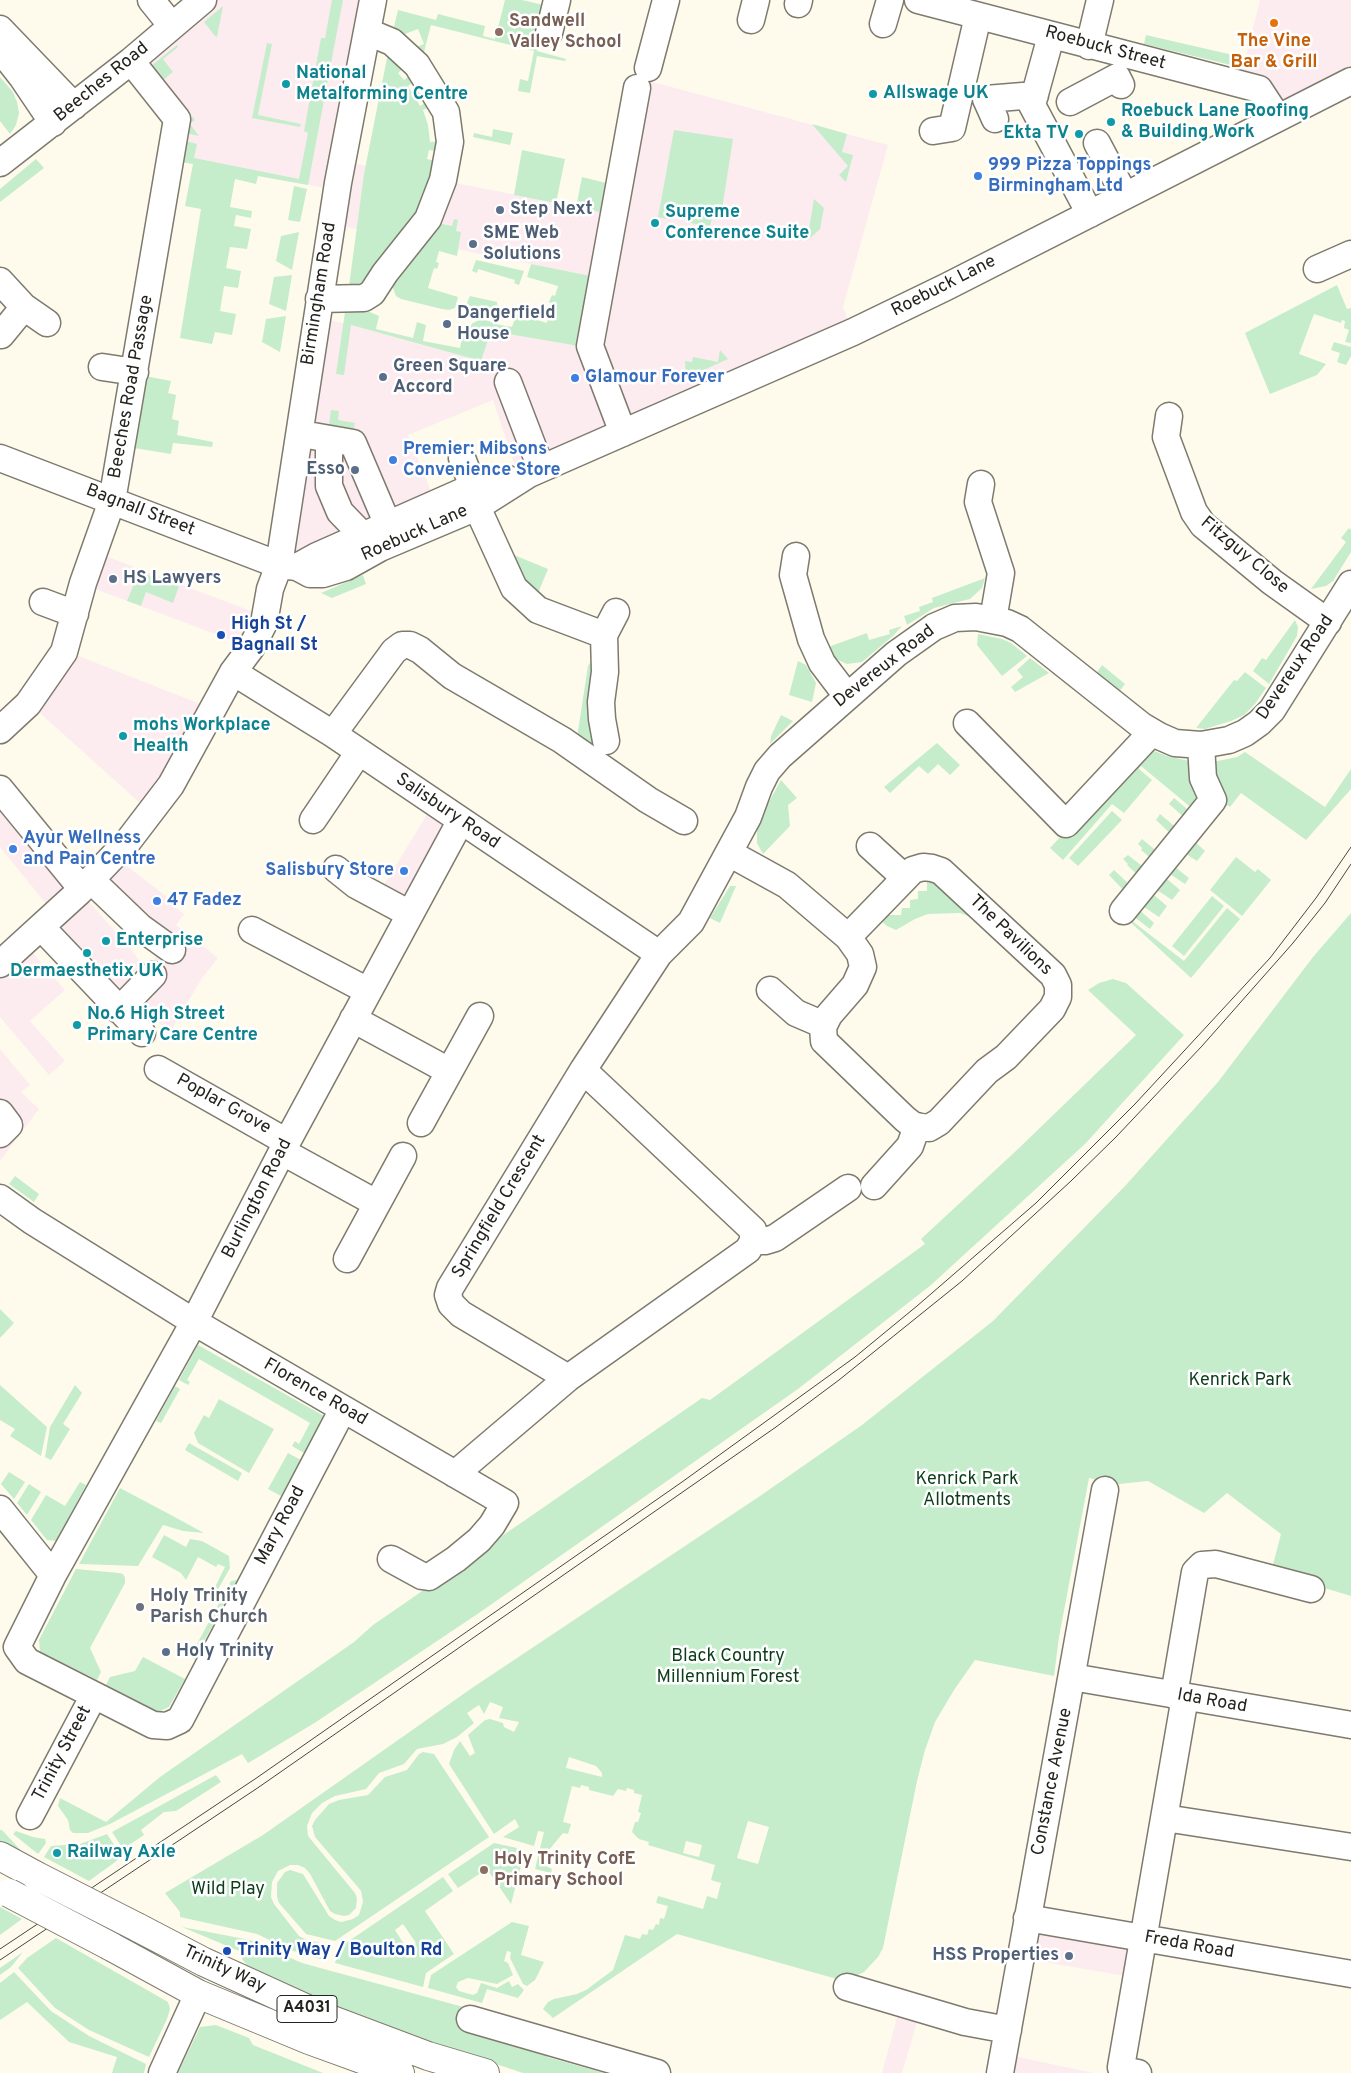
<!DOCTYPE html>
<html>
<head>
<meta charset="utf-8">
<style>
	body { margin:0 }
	canvas { display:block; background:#fefbec }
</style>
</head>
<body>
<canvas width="1351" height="2073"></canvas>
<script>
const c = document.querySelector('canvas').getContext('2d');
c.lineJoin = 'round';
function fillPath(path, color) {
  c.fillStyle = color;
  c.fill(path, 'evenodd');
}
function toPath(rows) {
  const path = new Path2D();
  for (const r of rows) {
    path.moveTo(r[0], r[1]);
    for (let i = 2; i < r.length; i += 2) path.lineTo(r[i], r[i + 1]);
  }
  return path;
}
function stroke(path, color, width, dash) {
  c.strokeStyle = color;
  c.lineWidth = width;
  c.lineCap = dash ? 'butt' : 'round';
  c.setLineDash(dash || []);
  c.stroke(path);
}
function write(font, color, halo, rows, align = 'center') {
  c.font = font + ' Overpass,sans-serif';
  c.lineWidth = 5;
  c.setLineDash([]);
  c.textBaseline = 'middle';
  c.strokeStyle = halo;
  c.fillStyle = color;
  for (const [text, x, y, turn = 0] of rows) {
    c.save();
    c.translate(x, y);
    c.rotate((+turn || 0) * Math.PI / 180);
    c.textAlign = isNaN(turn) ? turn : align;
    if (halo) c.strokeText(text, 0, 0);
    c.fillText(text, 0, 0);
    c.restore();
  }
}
fillPath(toPath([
	[203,0,373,0,342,161,620,215,645,80,888,145,843,307,853,332,519,478,493,400,408,435,440,513,279,565,316,318,343,323,481,361,491,331,584,347,596,277,331,224,336,190,176,161,183,116,134,58],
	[1260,0,1351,0,1351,81,1278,118,1239,84],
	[100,554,259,614,245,645,87,586],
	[71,653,213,709,150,812,32,706],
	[0,789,80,892,131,949,147,972,158,953,87,884,114,856,171,900,169,903,184,914,176,925,218,958,202,978,169,1034,129,988,112,1002,42,928,55,915,0,847],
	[434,803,460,822,412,911,379,893],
	[24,943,65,990,30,1021,65,1061,49,1075,0,1017,0,964],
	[0,1049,30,1085,21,1092,39,1109,0,1161],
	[1027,1918,1138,1937,1131,1977,1021,1958],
	[899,2010,919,2015,902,2073,882,2073],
	[1004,2054,1094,2073,1000,2073]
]), '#fcecf0');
fillPath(toPath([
	[332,0,343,0,308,185,258,176,256,184,235,179,230,207,252,211,251,218,236,215,234,226,251,229,247,249,230,247,226,268,241,271,238,288,224,286,220,311,236,314,232,335,215,332,212,344,180,338,201,209,185,206,193,164,176,161,183,116,145,71,177,45,178,47,163,59,173,72,163,80,195,120,190,124,199,136,186,133,185,141,197,144,194,158,299,179,308,133,304,131,321,38,325,38],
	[505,0,522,0,548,6,537,51,566,59,565,61,537,56,530,93,518,91,520,79,528,81,534,51,431,25,423,56,411,49,424,44,418,29,405,34,392,35,398,10,436,20,438,14,485,26,483,36,495,39],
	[223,6,217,37,215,36,204,22],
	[1146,35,1246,58,1243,68,1144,44],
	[267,43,272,44,258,115,301,124,300,127,252,118],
	[389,48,408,64,398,73,404,80,415,71,419,78,408,86,413,94,425,86,427,90,415,97,420,106,432,99,435,105,423,110,428,125,430,142,444,141,443,152,429,150,427,159,441,162,431,200,362,288,349,286,364,174],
	[0,77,13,92,17,102,19,113,16,125,10,134,0,121],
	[812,124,847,134,842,152,853,155,846,182,839,175,848,166],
	[493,129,513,133,510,145,473,137,474,133,492,137],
	[674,130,733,139,722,209,714,208,710,227,691,223,693,214,673,211,671,220,658,217],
	[522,150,565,159,556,203,514,195],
	[36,159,44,168,0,202,0,189],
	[582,177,610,184,605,213,576,207],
	[294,186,307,189,300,222,288,220],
	[814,199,824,208,820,229,807,241],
	[454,219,458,220,456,231,461,232,457,256,439,251,436,262,439,263,437,269,434,268,428,288,458,297,455,308,449,310,442,309,401,299,396,296,392,285,437,223,452,226],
	[299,232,292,270,276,261,281,236],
	[476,260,524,271,519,285,514,283,515,280,478,269,477,273,472,271],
	[531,264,596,277,584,347,491,331,481,361,351,325,344,375,336,374,345,312,353,309,363,309,379,316,376,329,413,338,417,322,426,325,423,341,460,348,462,337,467,329,473,323,483,318,495,324,512,327,517,314,547,323,552,304,549,302,552,295,555,296,558,286,527,277],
	[292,275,286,311,269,304,274,277],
	[1337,285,1347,309,1351,308,1351,343,1345,342,1349,330,1344,328,1345,321,1342,320,1341,323,1314,314,1299,354,1326,364,1317,375,1270,394,1245,333],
	[470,296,497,302,497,305,507,308,505,315,501,319,495,318,480,308,469,306,467,303],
	[286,316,280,352,262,342,266,319],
	[1334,342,1351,347,1351,356,1346,365,1337,362,1340,353,1331,350],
	[720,350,728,359,686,378,685,361,692,362,693,357,718,362],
	[140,375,171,381,168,393,176,395,172,419,179,421,177,435,213,442,212,447,173,443,171,454,128,447],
	[331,410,339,411,338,420,355,423,353,431,329,426],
	[496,517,514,555,548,569,538,593,532,598,492,519],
	[1349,528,1351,530,1351,552,1333,581,1326,586,1311,589,1346,542,1341,538],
	[139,572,179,586,173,603,146,592,141,606,127,601],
	[363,575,366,584,332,598,321,593],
	[985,578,982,588,970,599,934,608,907,625,904,616,920,611,919,607,933,602,932,598],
	[1295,620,1298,627,1297,636,1269,684,1253,671,1262,658,1266,660],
	[902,626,893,636,862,662,847,664,840,661,833,656,828,647,867,633,869,640,890,634,889,630],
	[978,634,1002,639,1011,643,1027,656,1002,676,977,645],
	[1030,658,1049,673,1015,692,1011,687,1023,677,1017,670],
	[592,660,595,725,595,757,576,744,588,666],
	[798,661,806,665,816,683,812,702,789,695],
	[1102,665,1125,684,1118,693,1095,675],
	[1245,672,1266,688,1255,704,1244,715,1231,721,1205,729,1196,728,1234,680,1237,681],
	[781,715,793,721,770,744,771,736],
	[937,743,960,765,950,775,938,764,928,774,919,766,890,793,884,787],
	[1144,747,1167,756,1189,761,1199,804,1194,810,1141,766,1139,769,1152,780,1124,813,1112,804,1063,860,1050,848],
	[1245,752,1325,807,1351,769,1351,789,1306,840,1241,793,1230,807,1222,801,1208,763,1237,757],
	[781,780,797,798,788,805,790,826,763,854,757,843,757,829,765,809],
	[1174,798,1192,813,1186,819,1169,804],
	[1112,811,1122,820,1078,866,1069,858],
	[1160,814,1178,829,1173,836,1156,820],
	[1190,837,1205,851,1197,861,1180,850],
	[1142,839,1159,853,1153,860,1141,850,1142,848,1138,844],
	[1128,855,1146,869,1140,877,1127,865,1128,864,1123,859],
	[1236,857,1255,872,1258,869,1271,880,1242,916,1210,890],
	[1170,863,1189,878,1185,884,1164,870],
	[1114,870,1132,887,1127,894,1109,875],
	[1161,874,1180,890,1172,900,1151,886],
	[935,877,981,921,960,913,928,914,915,919,896,930,887,926,878,918,881,915,901,915,902,908,910,908,910,900,918,899,918,891,927,891,927,882,912,882],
	[730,886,736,886,720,923,710,918],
	[1148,890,1167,906,1159,917,1138,903],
	[1212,896,1224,906,1184,956,1172,946],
	[1135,906,1154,923,1150,929,1129,913],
	[1114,907,1184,961,1227,908,1240,919,1191,978],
	[1351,913,1351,1596,1271,1572,1281,1534,1227,1493,1204,1513,1148,1481,1119,1484,1089,1478,1059,1637,1054,1676,975,1660,954,1690,935,1722,925,1750,917,1781,883,1948,878,1957,864,1972,844,1981,677,1934,553,2018,543,2009,548,2002,554,1999,577,1994,586,1990,613,1970,625,1935,640,1939,642,1934,647,1935,649,1929,653,1930,656,1924,659,1925,660,1918,664,1919,668,1906,656,1903,658,1896,703,1909,707,1896,717,1899,721,1883,711,1880,715,1865,648,1845,649,1842,639,1839,632,1832,635,1822,638,1822,641,1813,638,1812,642,1795,634,1793,634,1790,627,1788,626,1791,618,1789,613,1796,589,1790,589,1787,581,1785,580,1788,572,1786,563,1822,571,1824,568,1834,563,1833,544,1856,548,1857,546,1866,552,1869,551,1873,535,1869,544,1832,538,1831,534,1846,503,1837,519,1827,515,1819,494,1834,449,1764,454,1750,460,1741,470,1756,475,1753,468,1735,485,1720,490,1719,503,1723,504,1727,514,1732,519,1722,499,1718,503,1707,490,1702,484,1714,479,1705,467,1713,474,1723,457,1737,443,1744,417,1749,404,1764,379,1773,366,1789,335,1796,322,1803,312,1813,307,1826,308,1836,355,1893,357,1898,356,1908,349,1915,344,1916,335,1914,330,1911,310,1874,305,1868,298,1865,290,1865,278,1871,272,1882,271,1897,274,1904,299,1936,305,1939,331,1946,327,1961,290,1950,257,1934,180,1917,180,1912,165,1893,263,1835,472,1688,760,1496,862,1425,993,1321,1126,1185,1218,1082,1313,957],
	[569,1757,596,1766,602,1773,602,1777,566,1768],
	[748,1821,769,1827,758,1864,737,1858],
	[686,1841,702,1845,699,1857,683,1853],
	[1113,979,1126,983,1184,1035,1086,1143,931,1285,798,1389,479,1613,316,1722,250,1762,248,1763,242,1754,110,1824,88,1833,73,1833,70,1830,68,1820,58,1806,60,1798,106,1822,160,1777,354,1642,373,1625,702,1398,710,1400,925,1244,921,1239,1018,1149,1136,1035,1088,990,1099,983],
	[15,1176,39,1194,34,1202,9,1184],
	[0,1309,14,1323,0,1338],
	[198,1345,324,1416,304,1453,292,1446,295,1441,299,1444,310,1423,199,1359,187,1380,190,1382,188,1385,179,1380],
	[0,1385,47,1427,41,1456,10,1436,15,1429,0,1420],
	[75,1385,82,1393,63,1424,70,1429,51,1460,45,1457,50,1427],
	[175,1386,180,1389,161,1423,156,1421],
	[219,1399,274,1429,249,1473,198,1443,194,1433,204,1415,209,1418],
	[189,1443,242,1473,238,1481,185,1450],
	[288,1453,301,1460,281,1496,268,1489],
	[9,1472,25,1482,14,1499,1,1484],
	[80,1482,86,1485,56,1541,47,1540,31,1520,46,1495,65,1506],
	[29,1484,41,1492,27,1515,17,1503],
	[120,1488,169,1514,204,1533,183,1531,163,1525,138,1566,79,1564],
	[164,1535,186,1547,190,1539,202,1541,229,1556,230,1568,216,1593,213,1591,225,1567,218,1564,216,1567,198,1557,186,1580,181,1573,152,1557],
	[76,1569,119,1573,123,1574,125,1578,125,1583,90,1648,101,1672,97,1680,40,1652,39,1640],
	[237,1580,194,1660,191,1655,231,1581],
	[143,1657,185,1679,169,1707,158,1712,106,1685,110,1677,135,1671],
	[423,1752,434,1754,489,1837,335,1941,306,1934,279,1903,277,1897,277,1883,285,1872,290,1870,303,1874,329,1916,335,1920,341,1922,353,1919,359,1915,363,1902,361,1891,357,1886,315,1837,312,1826,315,1820,329,1804,339,1800,368,1795,385,1777,407,1770,419,1754],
	[216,1775,221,1782,176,1811,164,1812,141,1830,144,1835,123,1849,112,1832],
	[0,1830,2,1830,29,1859,0,1844],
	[16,1831,33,1837,45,1839,46,1843,38,1854,13,1834],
	[107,1834,122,1857,89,1881,44,1857,51,1846,80,1844],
	[494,1843,517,1848,516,1852,524,1854,511,1904,487,1869,458,1888,448,1874],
	[443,1877,453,1891,425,1911,454,1954,426,1973,423,1987,335,1963,340,1947],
	[403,1924,416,1943,407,1949,395,1930],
	[0,1907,22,1919,0,1935],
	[512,1922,529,1926,521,1955,544,1962,535,1980,527,1986,523,1984,510,1958,511,1952,507,1951,504,1961,508,1963,513,1975,497,1984,468,1978,458,1982,456,1987,459,1991,473,1995,477,1993,481,1983,497,1988,509,1981,512,1987,518,1984,524,1990,518,1998,487,1989,482,2003,428,1988,431,1975],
	[182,1927,250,1940,302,1963,467,2008,549,2051,547,2057,604,2073,523,2073,373,2023,254,1974,242,1959,244,1953],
	[56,1938,168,2002,170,2009,167,2019,149,2057,89,2030,55,2008,18,1968,27,1958],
	[23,1952,11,1967,0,1975,0,1968],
	[14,1972,51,2011,89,2036,146,2064,144,2073,112,2073,117,2057,69,2042,27,2002,0,2020,0,1983],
	[216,2025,249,2038,253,2045,323,2073,178,2073,200,2027]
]), '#c5edcb');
const minor = toPath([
	[151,0,172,26],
	[918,0,1259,89,1278,118],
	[798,4,799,0],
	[751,20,756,0],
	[883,24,890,0],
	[0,29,74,106],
	[549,33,557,0],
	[1051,36,1032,105,1090,214],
	[1089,46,1100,0],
	[7,58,22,77,53,123],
	[648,68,666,0],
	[1070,102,1117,77,1121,85],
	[995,119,986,99,1035,95],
	[933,131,952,128,978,16],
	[1097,143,1125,196],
	[0,163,131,61,203,0],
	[1317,269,1351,254],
	[0,281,24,307,47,323],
	[319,299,364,298,372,293,385,273,428,219,443,180,450,142,446,112,417,65,392,42,368,32],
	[1,335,24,307],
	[102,367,135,372],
	[508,382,541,468],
	[1169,416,1166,437,1194,512,1203,525,1272,582,1328,622],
	[623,433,590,346,637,88],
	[313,436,353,443,388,525],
	[329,439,329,486,340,512,371,544,376,542],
	[0,458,279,565,297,567,310,574,323,574,346,567,380,548,477,507,529,474,853,332,946,287,1351,81],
	[462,458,473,487,477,507,514,588,538,610,604,635],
	[981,484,978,502,1001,573,993,620],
	[796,556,793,575,811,639,822,663,847,696],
	[297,567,317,556,473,487,508,479],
	[43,602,75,614],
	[233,672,333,734,659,954],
	[967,723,1066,824,1152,732],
	[0,730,28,704,64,652,83,583,112,501,177,119,131,61],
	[333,734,394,651,402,645,410,645,420,650,452,676,562,740,648,800,684,821],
	[606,741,602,719,601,702,605,672,604,635,616,612],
	[0,789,82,889],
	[313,820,359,752],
	[870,846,905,878],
	[729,853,787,885,848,937,860,954,863,967,855,985,829,1015,823,1027,824,1041,905,1119,914,1126,929,1128,939,1122,987,1071,1006,1057,1052,1009,1058,997,1058,985,1053,975,941,871,932,868,923,867,913,870,848,937],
	[336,869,356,885,410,914],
	[91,880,140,927,172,950],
	[1123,911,1213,800,1203,778,1201,745],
	[42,928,142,1033],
	[252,930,368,991],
	[0,964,79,892,129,840,171,785,233,672,251,648,264,623,270,589,279,565,338,183,373,0],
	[770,990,796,1013,824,1025],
	[119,1010,153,975],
	[353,1019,449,1071],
	[158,1069,287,1142],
	[0,1113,9,1125,0,1134],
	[421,1123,480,1016],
	[283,1152,376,1203],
	[874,1186,910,1146,917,1126],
	[0,1198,32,1221,194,1322,505,1503,492,1525,479,1540,456,1559,429,1577,422,1576,391,1559],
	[753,1241,765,1241,775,1238,848,1188],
	[347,1259,403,1156],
	[568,1378,461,1314,451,1304,448,1295,450,1288,583,1070,659,954,691,922,748,817,759,787,767,771,780,756,896,654,934,627,955,618,976,617,1007,623,1020,629,1142,726,1159,736,1175,743,1201,745,1229,740,1245,733,1259,723,1272,710,1351,584],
	[455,1474,568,1378,748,1250,753,1241,753,1230,583,1070],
	[0,1509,53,1575,17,1647,27,1661,94,1695,30,1816],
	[53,1575,194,1322,287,1142,460,822],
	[1072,1677,1351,1725],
	[94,1695,153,1725,167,1726,180,1720,343,1409],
	[1174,1695,1195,1572,1202,1565,1216,1564,1311,1589],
	[1165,1818,1351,1847],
	[1027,1918,1351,1974],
	[847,1987,965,2022,1008,2030],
	[470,2019,657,2073],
	[162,2073,198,1994],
	[1000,2073,1105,1490],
	[1138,2073,1127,2071,1121,2067,1185,1697]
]);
const major = toPath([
	[0,1856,35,1875],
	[137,1927,204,1962,327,2018,428,2056,485,2073],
	[110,1946,198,1994,309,2040,400,2073]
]);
stroke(minor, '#7e7a6d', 29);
stroke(major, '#7e7a6d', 30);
stroke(minor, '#fff', 26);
stroke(major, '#fff', 28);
stroke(toPath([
	[0,1949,255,1779,682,1482,855,1357,917,1306,1036,1203,1135,1104,1270,958,1316,898,1351,847],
	[0,1960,259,1787,776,1427,839,1380,962,1281,1071,1181,1116,1137,1202,1046,1293,943,1325,903,1351,864]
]), '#484740', 1);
const majorBridge = toPath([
	[35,1875,137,1927],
	[9,1893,110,1946]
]);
stroke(majorBridge, '#7e7a6d', 30, []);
stroke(majorBridge, '#fff', 28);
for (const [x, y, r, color] of [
	[1274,23,5,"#e8710a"],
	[499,32,5,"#8d6e63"],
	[286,84,5,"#0f9aa8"],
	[873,94,5,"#0f9aa8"],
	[1111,122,5,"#0f9aa8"],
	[1079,134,5,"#0f9aa8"],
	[978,176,5,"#3f7fe0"],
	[500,210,5,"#5c6f8a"],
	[655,223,5,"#0f9aa8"],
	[473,244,5,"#5c6f8a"],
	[447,324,5,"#5c6f8a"],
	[383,377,5,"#5c6f8a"],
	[575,378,5,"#3f7fe0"],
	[393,460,5,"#3f7fe0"],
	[355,470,5,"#5c6f8a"],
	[113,579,5,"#5c6f8a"],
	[221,635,5,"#1a4fb4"],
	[123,736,5,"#0f9aa8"],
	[13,849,5,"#3f7fe0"],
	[404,871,5,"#3f7fe0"],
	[157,901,5,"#3f7fe0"],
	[106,941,5,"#0f9aa8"],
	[87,953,5,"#0f9aa8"],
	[77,1025,5,"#0f9aa8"],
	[140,1607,5,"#6b7280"],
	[166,1652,5,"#5c6f8a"],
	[57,1853,5,"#0f9aa8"],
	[484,1870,5,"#8d6e63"],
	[227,1951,5,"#1a4fb4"],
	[1069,1956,5,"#5c6f8a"]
]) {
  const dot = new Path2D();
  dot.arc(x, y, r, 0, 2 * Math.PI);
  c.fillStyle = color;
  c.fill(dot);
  stroke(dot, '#fff', 2);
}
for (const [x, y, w] of [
	[307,2009,60]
]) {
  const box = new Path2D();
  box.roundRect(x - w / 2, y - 13.5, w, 27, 4);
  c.fillStyle = '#fff';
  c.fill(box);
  stroke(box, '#24231e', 1);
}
write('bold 16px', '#24231e', null, [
	["A4031",307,2009]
]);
write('bold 18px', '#785e54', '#fff', [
	["Sandwell",509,22],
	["Valley School",509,43],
	["Holy Trinity CofE",494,1860],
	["Primary School",494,1881]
], 'left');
write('bold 18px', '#c56008', '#fff', [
	["The Vine",1274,42],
	["Bar & Grill",1274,63]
]);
write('18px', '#24231e', '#fff', [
	["Roebuck Street",1105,49,15],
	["Beeches Road",102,83,-39],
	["Roebuck Lane",944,287,-27],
	["Birmingham Road",320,294,-81],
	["Beeches Road Passage",132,387,-80],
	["Bagnall Street",140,511,21],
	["Roebuck Lane",415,534,-24],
	["Fitzguy Close",1244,556,40],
	["Devereux Road",885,667,-38],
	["Devereux Road",1296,668,-56],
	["Salisbury Road",447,812,34],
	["The Pavilions",1010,936,44],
	["Poplar Grove",223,1105,29],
	["Burlington Road",258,1199,-63],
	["Springfield Crescent",500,1207,-59],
	["Florence Road",315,1393,30],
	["Mary Road",281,1526,-62],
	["Ida Road",1212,1702,10],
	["Trinity Street",63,1754,-62],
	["Constance Avenue",1053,1782,-79],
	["Freda Road",1189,1946,10],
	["Trinity Way",224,1970,25]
]);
write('bold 18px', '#0d838f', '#fff', [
	["National",296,74],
	["Metalforming Centre",296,95],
	["Allswage UK",883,94],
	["Roebuck Lane Roofing",1121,112],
	["& Building Work",1121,133],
	["Ekta TV",1069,134,"right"],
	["Supreme",665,213],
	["Conference Suite",665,234],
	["mohs Workplace",133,726],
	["Health",133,747],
	["Enterprise",116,941],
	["Dermaesthetix UK",87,972,"center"],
	["No.6 High Street",87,1015],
	["Primary Care Centre",87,1036],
	["Railway Axle",67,1853]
], 'left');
write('bold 18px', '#366cbe', '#fff', [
	["999 Pizza Toppings",988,166],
	["Birmingham Ltd",988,187],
	["Glamour Forever",585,378],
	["Premier: Mibsons",403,450],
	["Convenience Store",403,471],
	["Ayur Wellness",23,839],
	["and Pain Centre",23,860],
	["Salisbury Store",394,871,"right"],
	["47 Fadez",167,901]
], 'left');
write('bold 18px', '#4e5e75', '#fff', [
	["Step Next",510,210],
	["SME Web",483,234],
	["Solutions",483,255],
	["Dangerfield",457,314],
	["House",457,335],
	["Green Square",393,367],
	["Accord",393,388],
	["Esso",345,470,"right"],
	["HS Lawyers",123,579],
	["Holy Trinity",176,1652],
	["HSS Properties",1059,1956,"right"]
], 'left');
write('bold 18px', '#164399', '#fff', [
	["High St /",231,625],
	["Bagnall St",231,646],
	["Trinity Way / Boulton Rd",237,1951]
], 'left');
write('18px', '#0c3c19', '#fff', [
	["Kenrick Park",1240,1381],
	["Kenrick Park",967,1480],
	["Allotments",967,1501],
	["Black Country",728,1657],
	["Millennium Forest",728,1678],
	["Wild Play",228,1890]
]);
write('bold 18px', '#5b616d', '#fff', [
	["Holy Trinity",150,1597],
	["Parish Church",150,1618]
], 'left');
</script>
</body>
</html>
